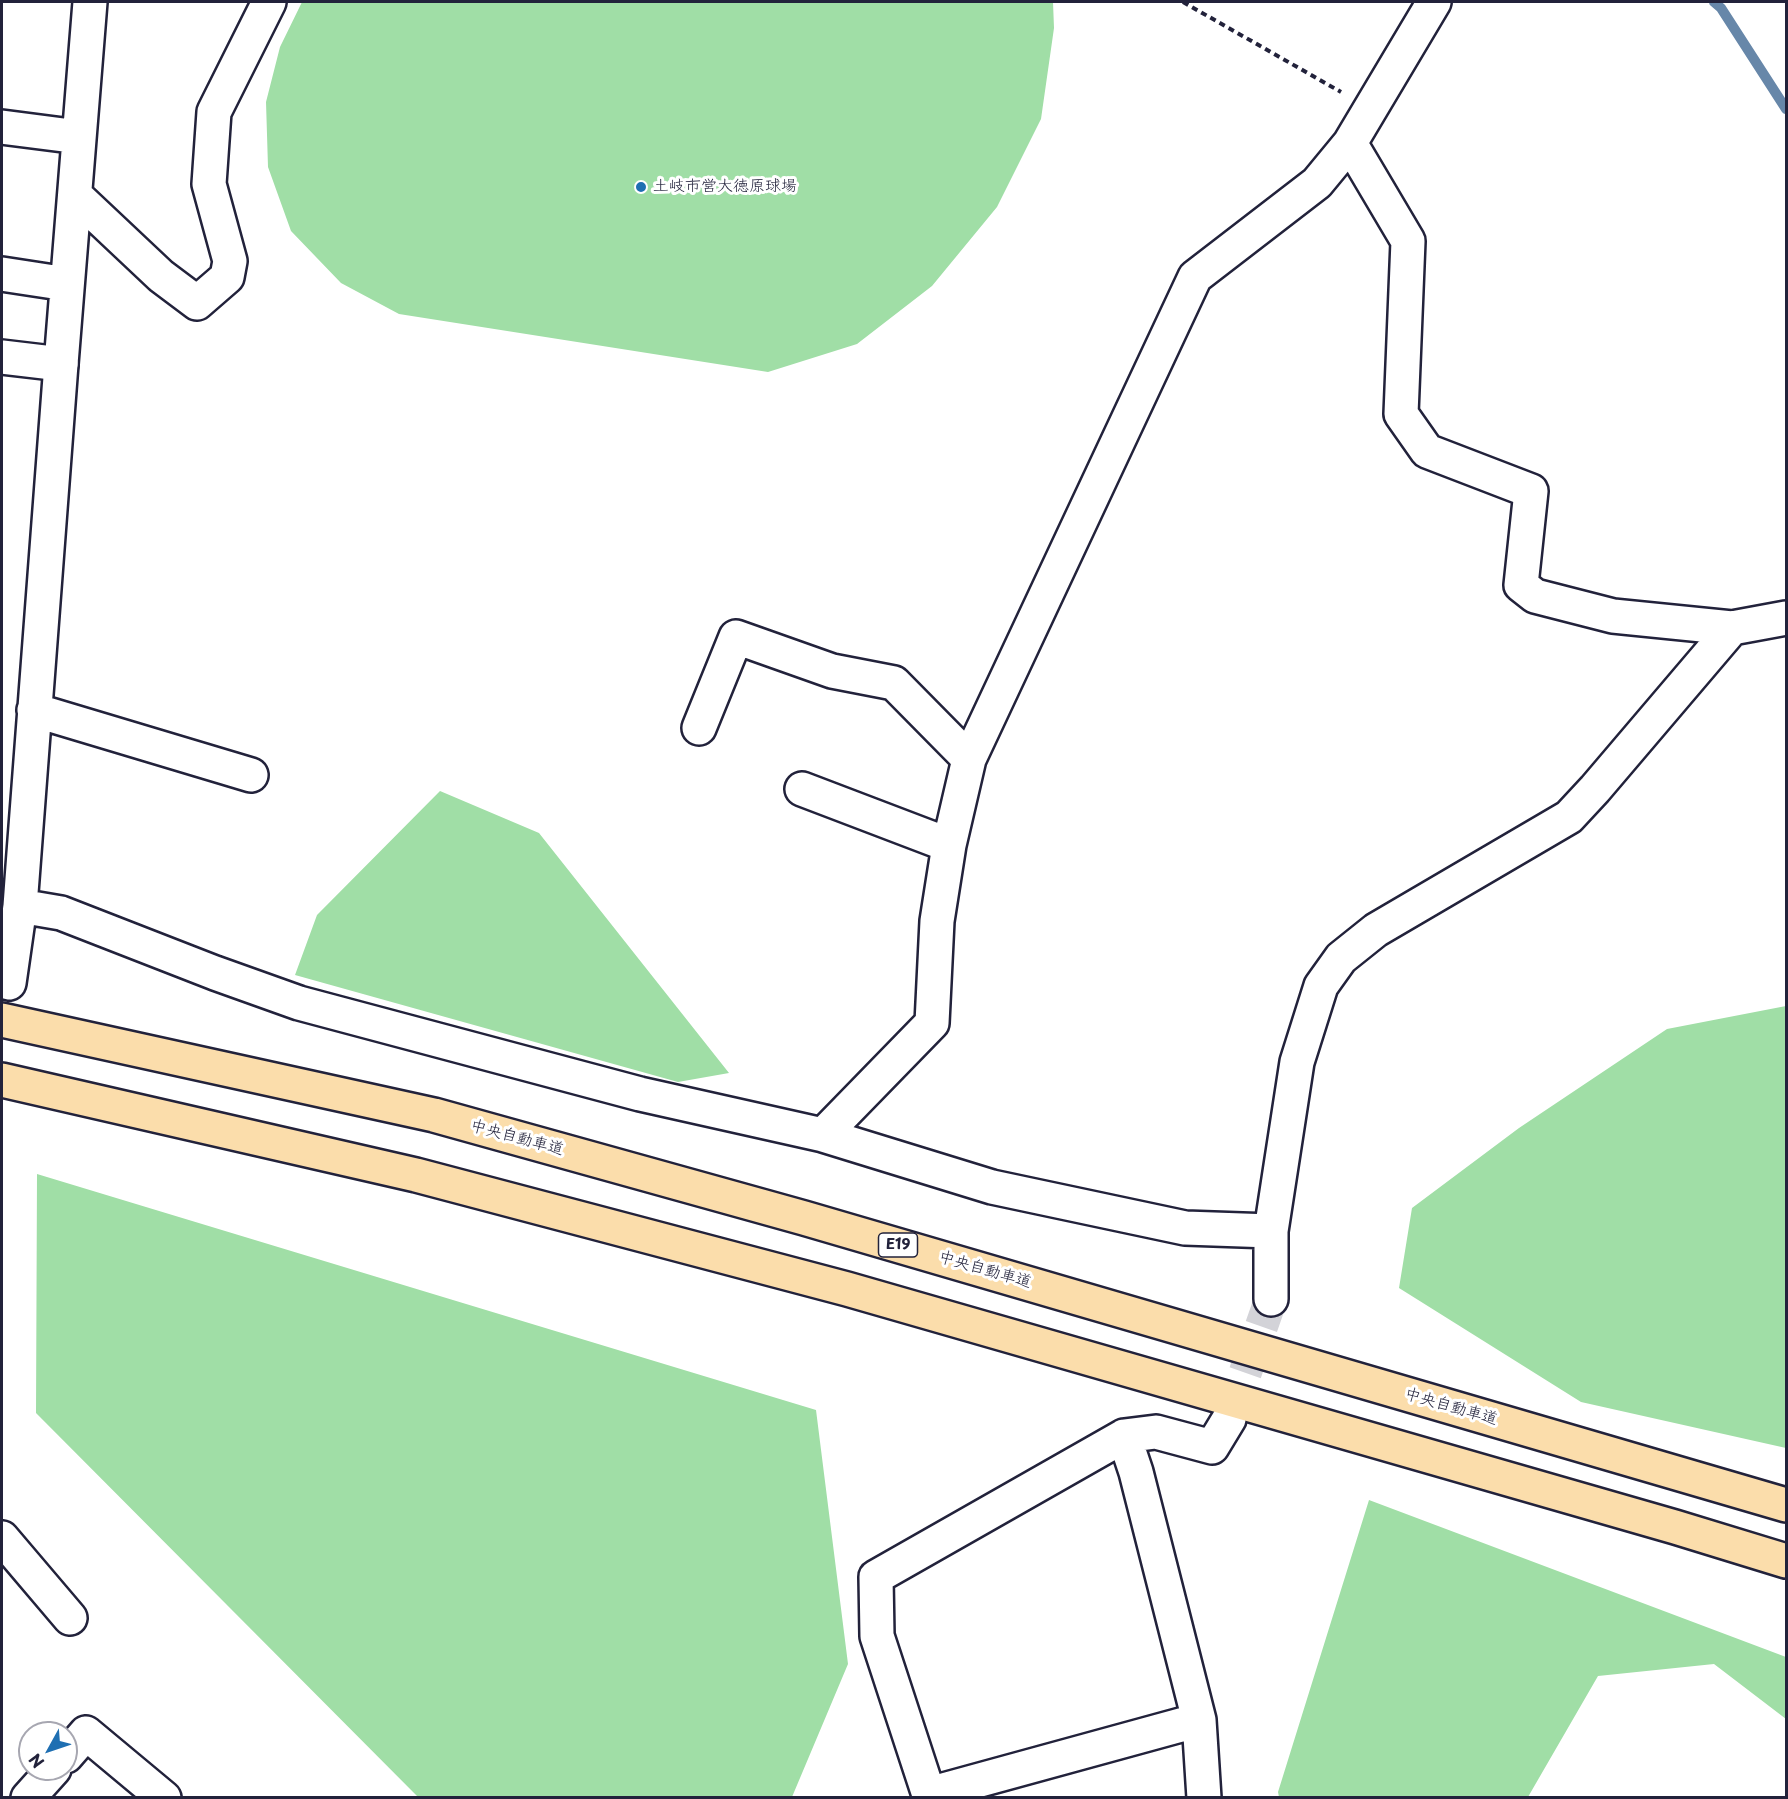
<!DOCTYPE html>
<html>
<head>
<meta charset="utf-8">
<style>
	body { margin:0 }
	#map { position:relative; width:1788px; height:1799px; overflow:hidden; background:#fff; font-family:"Playpen Sans",sans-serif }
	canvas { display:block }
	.frame { position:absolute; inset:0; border:3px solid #22223b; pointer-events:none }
	.north { position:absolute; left:18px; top:1721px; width:60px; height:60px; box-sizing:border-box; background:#fff; border:2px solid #a7a7b1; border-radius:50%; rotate:230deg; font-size:16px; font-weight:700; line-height:24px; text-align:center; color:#22223b }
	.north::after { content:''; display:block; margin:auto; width:21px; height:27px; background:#1f6fb2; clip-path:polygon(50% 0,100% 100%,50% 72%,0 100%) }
</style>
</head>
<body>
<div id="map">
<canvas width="1788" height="1799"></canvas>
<div class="frame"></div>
<div class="north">N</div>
</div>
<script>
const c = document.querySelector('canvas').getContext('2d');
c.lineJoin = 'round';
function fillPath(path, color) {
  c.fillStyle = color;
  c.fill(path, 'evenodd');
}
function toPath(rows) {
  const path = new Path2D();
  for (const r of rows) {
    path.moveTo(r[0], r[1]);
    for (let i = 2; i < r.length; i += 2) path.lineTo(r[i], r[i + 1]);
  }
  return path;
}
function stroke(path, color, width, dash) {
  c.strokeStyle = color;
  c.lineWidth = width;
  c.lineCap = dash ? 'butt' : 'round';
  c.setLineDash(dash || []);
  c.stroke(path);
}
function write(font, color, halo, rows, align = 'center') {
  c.font = font + ' "Playpen Sans","Klee One",sans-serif';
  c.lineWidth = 6;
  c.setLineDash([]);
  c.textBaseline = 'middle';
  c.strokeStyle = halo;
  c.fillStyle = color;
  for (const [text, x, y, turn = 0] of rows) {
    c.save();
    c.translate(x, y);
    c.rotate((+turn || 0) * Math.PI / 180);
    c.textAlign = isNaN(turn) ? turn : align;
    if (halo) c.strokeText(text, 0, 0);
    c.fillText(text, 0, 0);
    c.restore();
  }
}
fillPath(toPath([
	[302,2,1053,2,1054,28,1041,119,997,207,932,286,857,344,768,372,399,314,341,283,291,231,268,167,266,102,280,47],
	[440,791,539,833,729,1073,678,1082,295,975,317,915],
	[1786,1006,1786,1448,1581,1402,1399,1288,1412,1208,1519,1128,1667,1029],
	[37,1174,816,1410,848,1664,792,1797,418,1797,36,1413],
	[1369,1500,1786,1657,1786,1719,1714,1664,1598,1676,1528,1797,1279,1797,1278,1792]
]), '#a0dea6');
stroke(toPath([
	[1714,2,1721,8,1786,109]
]), '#6787a9', 10);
stroke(toPath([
	[1229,1419,1271,1299]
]), '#d3d3d8', 33, [33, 16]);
const street = toPath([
	[2,127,79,137],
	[1350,143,1408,241,1401,414,1427,451,1531,491,1521,585,1535,596,1613,616,1732,628,1786,618],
	[75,195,161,276,197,303,227,277,230,261,209,184,214,112,269,2],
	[2,274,67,284],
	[34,710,251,775],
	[699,728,736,637,832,671,894,683,969,759],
	[802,789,949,845],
	[20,906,61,913,215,973,299,1003,640,1094,823,1135,992,1187,1185,1228,1271,1231],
	[9,983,20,906,61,364,90,2],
	[823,1135,932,1023,937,921,949,845,969,759,1195,277,1317,183,1350,143,1434,2],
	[1271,1299,1271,1231,1297,1062,1321,986,1341,958,1376,930,1569,817,1595,789,1732,628],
	[1124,1436,1136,1472,1199,1720,1204,1798],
	[2,1538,70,1618],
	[66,1756,86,1733,164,1798],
	[929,1794,1199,1720],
	[28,1798,54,1769],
	[930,1798,877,1636,876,1577,1124,1436,1156,1432,1212,1447,1229,1419]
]);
const secondary = toPath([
	[2,357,61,364]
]);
const highway = toPath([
	[2,1020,434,1115,804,1218,1786,1505],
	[2,1080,416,1175,847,1289,1675,1527,1786,1561]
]);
stroke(street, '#22223b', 38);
stroke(secondary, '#22223b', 38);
stroke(highway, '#22223b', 38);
stroke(toPath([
	[1183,2,1341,92]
]), '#22223b', 4, [6, 4.5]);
stroke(street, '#fff', 33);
stroke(secondary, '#fff', 33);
stroke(highway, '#fbddab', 33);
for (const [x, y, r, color] of [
	[641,187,6,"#1f6fb2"]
]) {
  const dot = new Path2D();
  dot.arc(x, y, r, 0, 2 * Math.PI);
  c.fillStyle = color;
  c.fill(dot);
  stroke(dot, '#fff', 2);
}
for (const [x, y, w] of [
	[898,1245,39]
]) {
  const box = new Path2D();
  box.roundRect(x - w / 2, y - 12, w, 24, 4.5);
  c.fillStyle = '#fff';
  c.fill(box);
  stroke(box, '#22223b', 1.5);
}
write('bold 15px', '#22223b', null, [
	["E19",898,1245]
]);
write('16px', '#22223b', '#fff', [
	["土岐市営大徳原球場",653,187]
], 'left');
write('16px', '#22223b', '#fff', [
	["中央自動車道",517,1138,15],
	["中央自動車道",985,1270,16],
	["中央自動車道",1451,1407,16]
]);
</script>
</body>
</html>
